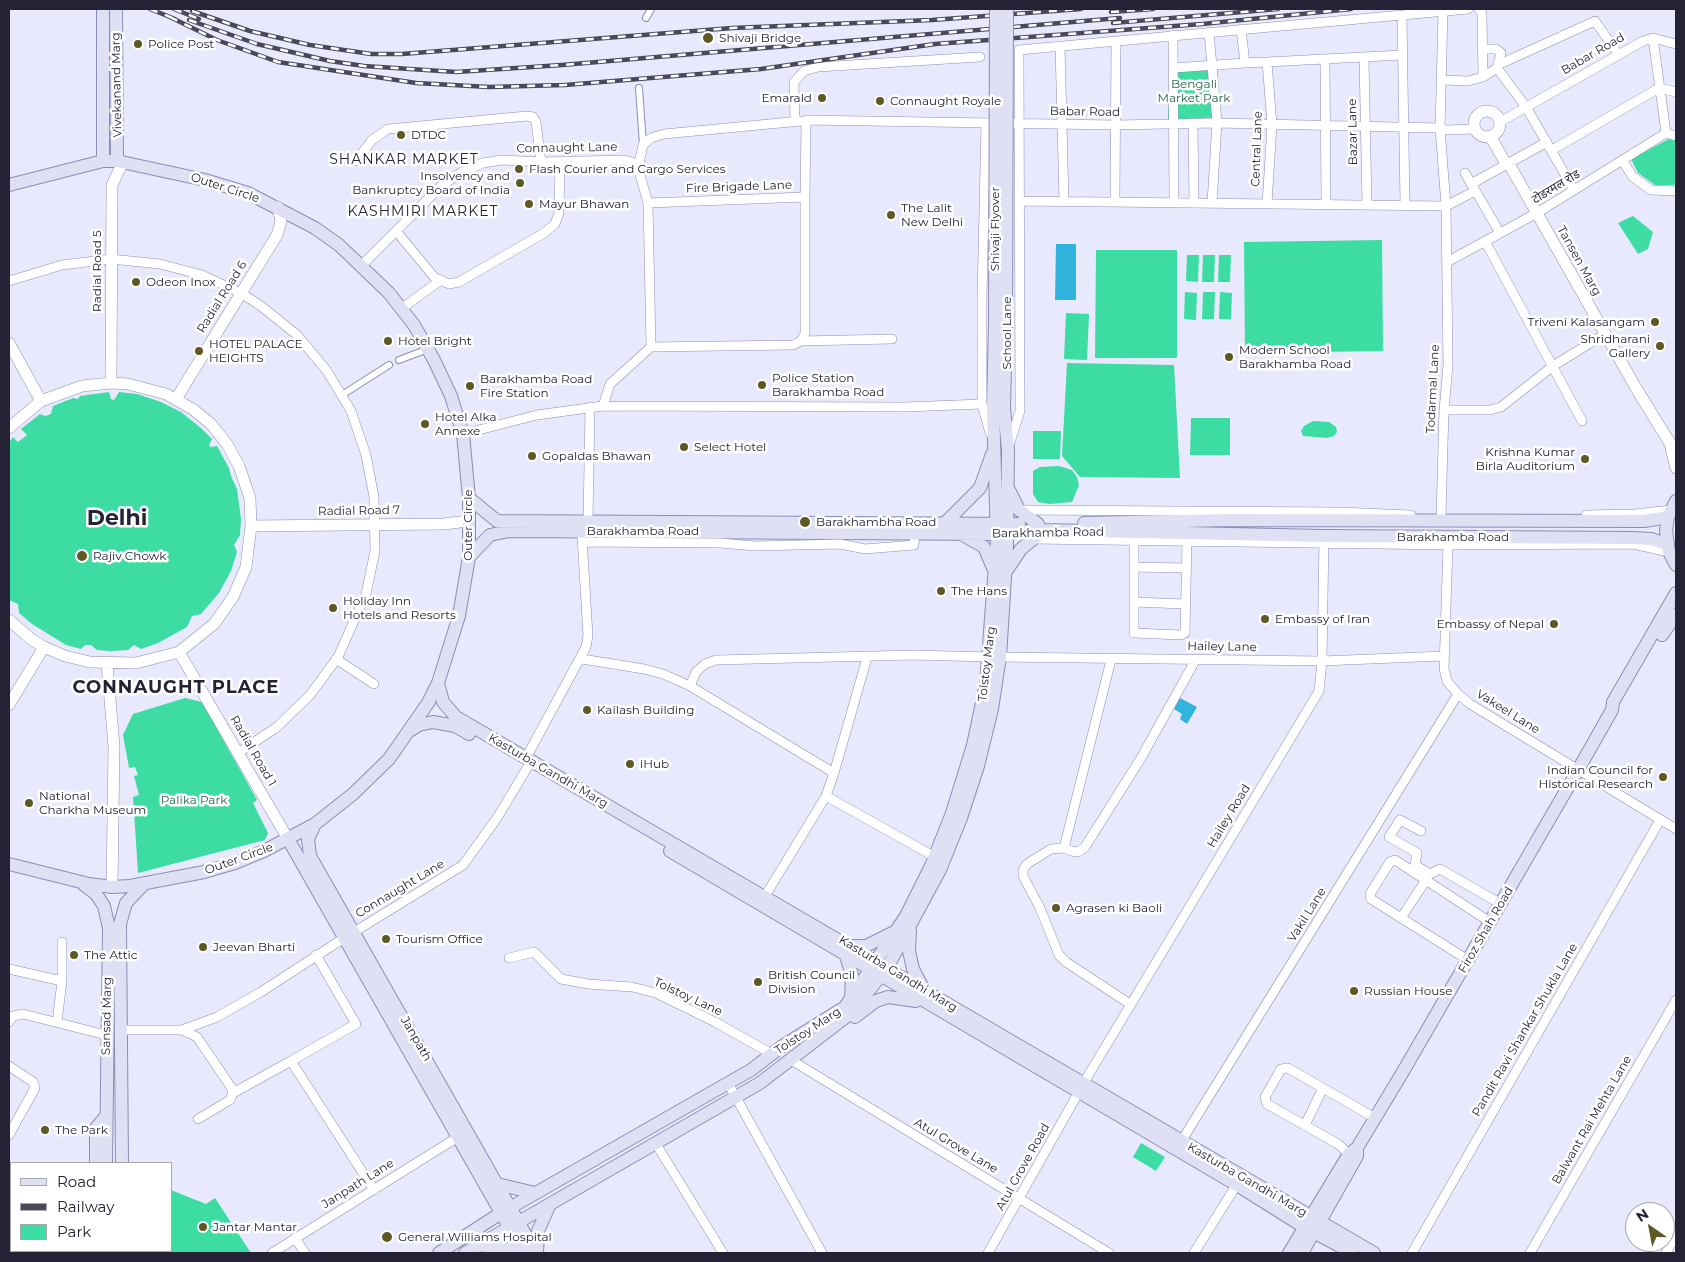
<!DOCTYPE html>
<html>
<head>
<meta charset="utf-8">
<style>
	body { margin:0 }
	#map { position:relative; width:1685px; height:1262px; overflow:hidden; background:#e9e9fd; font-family:Montserrat,sans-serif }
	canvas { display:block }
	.frame { position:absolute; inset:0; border:10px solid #242335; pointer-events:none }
	.legend { position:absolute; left:10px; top:1162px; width:162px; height:90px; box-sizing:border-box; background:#fff; border:1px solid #a7a7ae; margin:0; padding:6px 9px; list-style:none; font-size:15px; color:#242335 }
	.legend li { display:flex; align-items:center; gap:10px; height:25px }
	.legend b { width:25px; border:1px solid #a7a7ae }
	.north { position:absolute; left:1625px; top:1202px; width:50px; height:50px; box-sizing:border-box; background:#fff; border:1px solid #a7a7ae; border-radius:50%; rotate:327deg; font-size:14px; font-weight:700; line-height:20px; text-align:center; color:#242335 }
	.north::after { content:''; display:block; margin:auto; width:18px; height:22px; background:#5d5824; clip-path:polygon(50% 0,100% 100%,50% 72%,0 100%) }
</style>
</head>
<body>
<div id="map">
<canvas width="1685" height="1262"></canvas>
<div class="frame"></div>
<ul class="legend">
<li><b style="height:6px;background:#e0e0f4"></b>Road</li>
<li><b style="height:6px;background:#4a495b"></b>Railway</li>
<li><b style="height:14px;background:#3cdca3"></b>Park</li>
</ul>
<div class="north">N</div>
</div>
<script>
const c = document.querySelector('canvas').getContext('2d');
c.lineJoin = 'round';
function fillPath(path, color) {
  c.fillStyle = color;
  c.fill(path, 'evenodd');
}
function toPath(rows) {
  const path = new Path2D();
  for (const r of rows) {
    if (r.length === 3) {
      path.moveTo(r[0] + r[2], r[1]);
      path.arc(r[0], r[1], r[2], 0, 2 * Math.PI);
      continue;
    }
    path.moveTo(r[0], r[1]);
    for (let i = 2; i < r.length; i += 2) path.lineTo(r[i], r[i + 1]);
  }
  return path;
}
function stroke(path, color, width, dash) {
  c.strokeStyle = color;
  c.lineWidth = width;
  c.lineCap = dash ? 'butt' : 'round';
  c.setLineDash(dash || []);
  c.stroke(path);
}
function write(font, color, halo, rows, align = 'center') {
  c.font = font + ' Montserrat,"Noto Sans Devanagari",sans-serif';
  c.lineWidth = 5;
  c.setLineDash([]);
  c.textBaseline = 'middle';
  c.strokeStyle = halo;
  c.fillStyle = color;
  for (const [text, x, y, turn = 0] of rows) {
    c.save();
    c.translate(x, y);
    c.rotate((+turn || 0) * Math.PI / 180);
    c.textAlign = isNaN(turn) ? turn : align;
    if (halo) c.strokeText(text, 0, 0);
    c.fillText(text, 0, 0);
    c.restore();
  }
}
fillPath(toPath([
	[1217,62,1220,117,1168,120,1170,66],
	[1669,139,1676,141,1676,185,1655,185,1638,173,1631,159],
	[1633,216,1653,232,1648,249,1638,254,1618,223],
	[1382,240,1383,351,1245,353,1244,242],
	[1096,250,1177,250,1177,358,1095,358],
	[1187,255,1199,255,1198,282,1186,281],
	[1203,255,1215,255,1214,282,1202,282],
	[1219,255,1231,255,1230,282,1218,282],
	[1185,292,1197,293,1196,320,1184,319],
	[1203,292,1215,292,1214,319,1202,319],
	[1220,292,1232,293,1231,319,1219,319],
	[1066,313,1089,314,1087,360,1064,359],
	[1067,363,1174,365,1180,478,1080,477,1062,456],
	[109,392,111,399,114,400,119,392,137,394,161,402,181,412,202,429,212,439,209,445,211,447,217,446,229,468,231,476,237,489,241,519,240,535,234,545,237,552,231,571,219,593,201,614,192,616,187,627,158,643,141,649,134,645,128,650,110,651,97,650,91,645,85,645,81,649,66,645,32,624,19,613,18,604,9,600,9,443,13,437,18,442,27,435,21,429,40,414,45,416,51,414,53,406,73,398,78,399,80,396],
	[1191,418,1230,418,1230,455,1190,455],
	[1313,421,1329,422,1336,427,1337,432,1334,436,1327,438,1303,436,1301,431,1304,426],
	[1033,431,1061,431,1060,459,1033,459],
	[1059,466,1072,470,1077,477,1079,485,1072,502,1050,504,1038,502,1033,494,1033,471,1040,467],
	[185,698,202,702,257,800,253,803,268,833,265,840,138,873,133,797,139,795,134,776,138,775,135,767,129,768,123,735,133,714],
	[1141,1143,1165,1157,1156,1171,1133,1157],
	[171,1190,206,1204,215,1198,251,1253,125,1253,125,1251,171,1251]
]), '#3cdca3');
fillPath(toPath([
	[1056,244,1076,244,1076,300,1055,300],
	[1180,698,1197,707,1187,724,1180,719,1182,714,1174,709]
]), '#30b4de');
const pedestrian = toPath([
	[646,18,651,9],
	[639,88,643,145],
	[399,360,428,349],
	[342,395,389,365]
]);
const minor = toPath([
	[1402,16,1405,205],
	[1241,29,1245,63,1267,62,1272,125,1267,204],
	[1209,32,1217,123,1212,203],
	[1173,35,1174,203],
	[1653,38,1666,133],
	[1060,46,1064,202],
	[1482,49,1496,49,1501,53,1497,68,1483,77],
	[1364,58,1367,205],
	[1325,60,1326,204],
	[1267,62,1402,55],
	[1500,64,1595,21,1618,54],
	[1173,68,1245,63],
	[1497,68,1526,107,1574,190],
	[1442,80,1468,81,1483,77,1482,14,1479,9],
	[795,121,794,82,804,71,818,67,980,57],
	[1500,122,1643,41,1653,38,1676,44],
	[986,123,982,296,982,404,990,433],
	[1193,124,1194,203],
	[1552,150,1659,88,1676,92],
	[1622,160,1633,177,1651,190,1676,191],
	[356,161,372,140,388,129,527,116,533,117,536,122,541,162],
	[638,168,643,145,651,138,664,134,801,121],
	[1465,173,1500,233],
	[1471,184,1547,142],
	[805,197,806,120,1115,125,1217,123,1440,128,1447,130,1475,129],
	[1020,201,1446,206,1475,191],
	[1115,202,1116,42],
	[648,203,805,197,805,334,801,341],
	[396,231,434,277,449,284,459,282,544,233,555,224,559,213,560,162],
	[1485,241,1582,421],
	[1447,262,1537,213,1666,133,1676,136],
	[362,265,441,186,462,172,483,163,502,160,541,162,624,160,632,162,638,168,648,203,651,347,610,384,603,406],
	[9,281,62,265,111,259,160,264,202,275,241,293,261,306,297,335,327,371,351,411,366,455,374,497,375,551,366,594,338,657,310,695,277,727,238,753],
	[401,309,441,280],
	[651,347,793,345,801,341,892,339],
	[1444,410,1490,410,1501,407,1553,366,1605,334],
	[463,434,537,415,603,406,905,407,982,404],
	[1009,445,1020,411,1019,50,1468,9],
	[1019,510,1339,512,1411,515],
	[1586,515,1635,514,1671,510],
	[1441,516,1444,410,1448,365,1446,206,1440,128,1443,12],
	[588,521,590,407],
	[1033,539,1448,545,1633,544,1669,552],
	[1134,540,1134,633,1181,635,1185,633,1187,541],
	[582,542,720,543,755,546,840,544,865,549,914,545,915,532],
	[1448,545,1444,669,1447,681,1458,694,1470,704,1676,829],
	[1134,567,1186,568],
	[1134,602,1185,604],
	[1000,657,1322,661,1444,656],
	[336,659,374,684],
	[582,659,644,669,663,674,690,686,696,672,705,664,716,660,914,655,989,657],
	[1111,660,1064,848,1071,851,1078,852,1085,847,1141,758,1196,659],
	[690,686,834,773,867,658],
	[526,758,586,647,588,636,582,537],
	[826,796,834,773],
	[1421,831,1400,820,1389,837,1417,853,1415,865,1430,874,1440,869,1501,904],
	[1064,848,1051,849,1027,864,1023,870,1023,876,1040,908,1059,955,1066,962,1130,1004],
	[765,896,826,796,935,857],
	[1401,918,1426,880],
	[354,932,463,865,497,818,527,768],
	[316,955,356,1024,291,1061,374,1190],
	[509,958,534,952,561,979,588,984,632,987,656,993,715,1022,772,1054],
	[1468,960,1371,899,1370,894,1390,862,1395,860,1490,922],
	[9,969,62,981],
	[9,1022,13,1016,23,1014,106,1035],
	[57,1022,62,981,62,942],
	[122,1030,182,1030,197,1037,231,1087,233,1093,230,1100,198,1119],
	[182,1030,217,1017,261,992,344,938],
	[791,1060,1109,1253],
	[9,1066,33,1082,35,1088,9,1135],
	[728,1083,822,1253],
	[233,1093,291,1061],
	[1305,1125,1323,1088],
	[656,1144,723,1253],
	[1179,1145,1458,694],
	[1349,1154,1338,1144,1267,1104,1265,1097,1281,1069,1288,1068,1375,1118],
	[295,1238,305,1253],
	[272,1253,458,1137],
	[988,1253,1089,1074,1319,691,1322,661,1324,536],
	[1194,1253,1239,1181],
	[1412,1253,1660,820],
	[1530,1253,1676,1000],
	[1666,1253,1676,1235]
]);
const tertiary = toPath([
	[1487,124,13],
	[1490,136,1505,162,1509,164,1636,388,1676,453],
	[9,343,41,401],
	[111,383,112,185,123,162],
	[176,399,277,235,281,222,278,207],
	[9,428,41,401,82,386,111,383,128,384,166,394,194,410,211,424,227,444,239,466,250,498,251,526,246,567,233,597,214,624,179,652,136,663,90,662,65,656,44,647,31,639,9,620],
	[1671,448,1676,468],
	[251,526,444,524,468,521],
	[179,652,288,839],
	[107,664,114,746,112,887],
	[9,705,44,647]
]);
const secondary = toPath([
	[103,9,103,161],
	[116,9,117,161],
	[9,185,103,161,117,161,205,180,248,193,315,228,339,245,389,293,414,325,434,360,451,396,463,434,469,498,469,557,459,616,438,683,428,703,389,759,353,794,315,824,264,851,235,863,204,872,130,886,112,887,89,884,9,864],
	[1009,490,1019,510,1038,524],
	[469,498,497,521,1019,524],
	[1676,501,1668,517,1666,530,1669,552,1676,565],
	[946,522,980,488,992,454],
	[1084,523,1230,520,1644,521,1668,517],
	[963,535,984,547,993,568],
	[469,557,490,535,509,531,997,534,1044,530,1324,536,1633,538,1651,539,1667,544],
	[1007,570,1021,549,1044,530],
	[1662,635,1676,615],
	[438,683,443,702,456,717,1374,1253],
	[411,730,419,725,433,722,455,726,469,734],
	[315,824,308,839,310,856,536,1253],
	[288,839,524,1253],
	[670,851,1237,1185,1304,1227,1353,1253],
	[84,885,96,894,104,906,109,928,106,1163],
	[910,931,909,951,913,969,923,988],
	[852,946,866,946,896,931],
	[845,953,852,975,851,1000],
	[855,1017,876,1001,888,997,916,1001],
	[96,1163,96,1128,106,1116],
	[122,1163,120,924,126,903,143,885],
	[497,1184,535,1193],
	[478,1245,523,1251],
	[107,1251,107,1253],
	[118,1253,118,1251],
	[439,1253,501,1213,751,1070,781,1047,845,1007,906,916,931,866,952,813,973,745,986,684,997,539,993,408,995,325],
	[465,1253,760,1083,851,1013,887,968,940,870,961,818,978,766,992,709,1000,657,1007,545,1008,450,1004,408,1006,325],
	[537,1253,538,1231,550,1204],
	[1289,1253,1349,1154,1357,1148,1401,1075,1578,770,1612,710,1613,702,1676,593],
	[1302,1253,1357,1156,1357,1148]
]);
stroke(pedestrian, '#8c8cb8', 8);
stroke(minor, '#8c8cb8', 10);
stroke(tertiary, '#8c8cb8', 12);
stroke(secondary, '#8c8cb8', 14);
stroke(pedestrian, '#fff', 6);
stroke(minor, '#fff', 9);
stroke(tertiary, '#fff', 11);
stroke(secondary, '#e0e0f4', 12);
const rail = toPath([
	[150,9,175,19],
	[174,9,199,19],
	[192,11,250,31,310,45,371,54,402,54,732,28,932,20,1081,9],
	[1111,12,1153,9],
	[170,17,217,40,278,62,416,83,489,87,565,85,761,69,935,44,1202,24,1351,9],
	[189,20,257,44,330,61,364,66,456,72,562,65,1120,18],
	[1113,23,1278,9]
]);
stroke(rail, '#4a495b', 4.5);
stroke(rail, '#fff', 2.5, [8]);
const secondaryBridge = toPath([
	[995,325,996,9],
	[1006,325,1007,9]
]);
stroke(secondaryBridge, '#8c8cb8', 14, []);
stroke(secondaryBridge, '#e0e0f4', 12);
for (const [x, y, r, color] of [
	[708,38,6,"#5d5824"],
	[138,44,5,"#5d5824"],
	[822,98,5,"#5d5824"],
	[880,101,5,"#5d5824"],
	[401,135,5,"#5d5824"],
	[519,169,5,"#5d5824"],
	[520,183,5,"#5d5824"],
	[529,204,5,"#5d5824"],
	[891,215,5,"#5d5824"],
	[136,282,5,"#5d5824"],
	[1655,322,5,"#5d5824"],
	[388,341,5,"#5d5824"],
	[1660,346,5,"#5d5824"],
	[199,351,5,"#5d5824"],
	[1229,357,5,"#5d5824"],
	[762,385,5,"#5d5824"],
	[470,386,5,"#5d5824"],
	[425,424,5,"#5d5824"],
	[684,447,5,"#5d5824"],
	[532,456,5,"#5d5824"],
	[1585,459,5,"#5d5824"],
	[805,522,6,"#5d5824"],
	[82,556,6,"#5d5824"],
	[941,591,5,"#5d5824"],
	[333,608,5,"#5d5824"],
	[1265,619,5,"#5d5824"],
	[1554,624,5,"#5d5824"],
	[587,710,5,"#5d5824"],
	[630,764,5,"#5d5824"],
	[1663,777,5,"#5d5824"],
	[29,803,5,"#5d5824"],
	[1056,908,5,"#5d5824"],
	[386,939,5,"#5d5824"],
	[203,947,5,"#5d5824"],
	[74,955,5,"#5d5824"],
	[758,982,5,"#5d5824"],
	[1354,991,5,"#5d5824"],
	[45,1130,5,"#5d5824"],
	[203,1227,5,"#5d5824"],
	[387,1237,6,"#5d5824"]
]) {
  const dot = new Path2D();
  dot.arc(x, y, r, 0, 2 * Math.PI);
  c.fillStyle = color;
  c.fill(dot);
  stroke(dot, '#fff', 2);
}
write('12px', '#242335', '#fff', [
	["Shivaji Bridge",719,38],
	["Police Post",148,44],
	["Emarald",812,98,"right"],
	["Connaught Royale",890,101],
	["DTDC",411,135],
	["Flash Courier and Cargo Services",529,169],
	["Insolvency and",510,176,"right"],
	["Bankruptcy Board of India",510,190,"right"],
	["Mayur Bhawan",539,204],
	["The Lalit",901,208],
	["New Delhi",901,222],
	["Odeon Inox",146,282],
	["Triveni Kalasangam",1645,322,"right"],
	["Shridharani",1650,339,"right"],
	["Gallery",1650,353,"right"],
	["Hotel Bright",398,341],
	["HOTEL PALACE",209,344],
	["HEIGHTS",209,358],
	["Modern School",1239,350],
	["Barakhamba Road",1239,364],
	["Police Station",772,378],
	["Barakhamba Road",772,392],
	["Barakhamba Road",480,379],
	["Fire Station",480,393],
	["Hotel Alka",435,417],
	["Annexe",435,431],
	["Select Hotel",694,447],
	["Krishna Kumar",1575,452,"right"],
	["Birla Auditorium",1575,466,"right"],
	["Gopaldas Bhawan",542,456],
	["Barakhambha Road",816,522],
	["Rajiv Chowk",93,556],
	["The Hans",951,591],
	["Holiday Inn",343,601],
	["Hotels and Resorts",343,615],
	["Embassy of Iran",1275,619],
	["Embassy of Nepal",1544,624,"right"],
	["Kailash Building",597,710],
	["iHub",640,764],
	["Indian Council for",1653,770,"right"],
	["Historical Research",1653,784,"right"],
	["National",39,796],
	["Charkha Museum",39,810],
	["Agrasen ki Baoli",1066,908],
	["Tourism Office",396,939],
	["Jeevan Bharti",213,947],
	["The Attic",84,955],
	["British Council",768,975],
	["Division",768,989],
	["Russian House",1364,991],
	["The Park",55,1130],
	["Jantar Mantar",213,1227],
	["General Williams Hospital",398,1237]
], 'left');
write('12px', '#242335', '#fff', [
	["Babar Road",1593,54,-30],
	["Vivekanand Marg",117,85,-91],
	["Babar Road",1085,112,1],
	["Bazar Lane",1353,132,-91],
	["Connaught Lane",567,148,-1],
	["Central Lane",1257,149,-88],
	["Fire Brigade Lane",739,187,-2],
	["टोडरमल रोड",1556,187,-31],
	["Outer Circle",225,188,18],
	["Shivaji Flyover",995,229,-90],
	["Tansen Marg",1579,261,61],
	["Radial Road 5",97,271,-90],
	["Radial Road 6",222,297,-58],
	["School Lane",1007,333,-90],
	["Todarmal Lane",1433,389,-87],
	["Radial Road 7",359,511,-1],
	["Outer Circle",468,525,-90],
	["Barakhamba Road",643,531],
	["Barakhamba Road",1048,533,-1],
	["Barakhamba Road",1453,537],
	["Hailey Lane",1222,647,1],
	["Tolstoy Marg",987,664,-83],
	["Vakeel Lane",1508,712,32],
	["Radial Road 1",253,751,60],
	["Kasturba Gandhi Marg",548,771,30],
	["Hailey Road",1229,816,-59],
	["Outer Circle",239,859,-20],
	["Connaught Lane",400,889,-31],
	["Vakil Lane",1307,915,-58],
	["Firoz Shah Road",1486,930,-60],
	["Kasturba Gandhi Marg",898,974,31],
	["Tolstoy Lane",688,997,25],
	["Sansad Marg",107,1016,-89],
	["Pandit Ravi Shankar Shukla Lane",1525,1030,-60],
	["Tolstoy Marg",808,1031,-33],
	["Janpath",416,1039,60],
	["Balwant Rai Mehta Lane",1592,1120,-60],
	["Atul Grove Lane",956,1146,31],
	["Atul Grove Road",1023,1167,-61],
	["Kasturba Gandhi Marg",1247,1180,30],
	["Janpath Lane",358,1184,-32]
]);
write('12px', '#27634b', '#fff', [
	["Bengali",1194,84],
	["Market Park",1194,98],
	["Palika Park",194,800]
]);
c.letterSpacing = '1px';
write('14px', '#242335', '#fff', [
	["SHANKAR MARKET",404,160],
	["KASHMIRI MARKET",423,212]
]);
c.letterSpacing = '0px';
c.letterSpacing = '1px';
write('bold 18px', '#242335', '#fff', [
	["CONNAUGHT PLACE",176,688]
]);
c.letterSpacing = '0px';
write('bold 22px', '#242335', '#fff', [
	["Delhi",117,519]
]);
</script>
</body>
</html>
